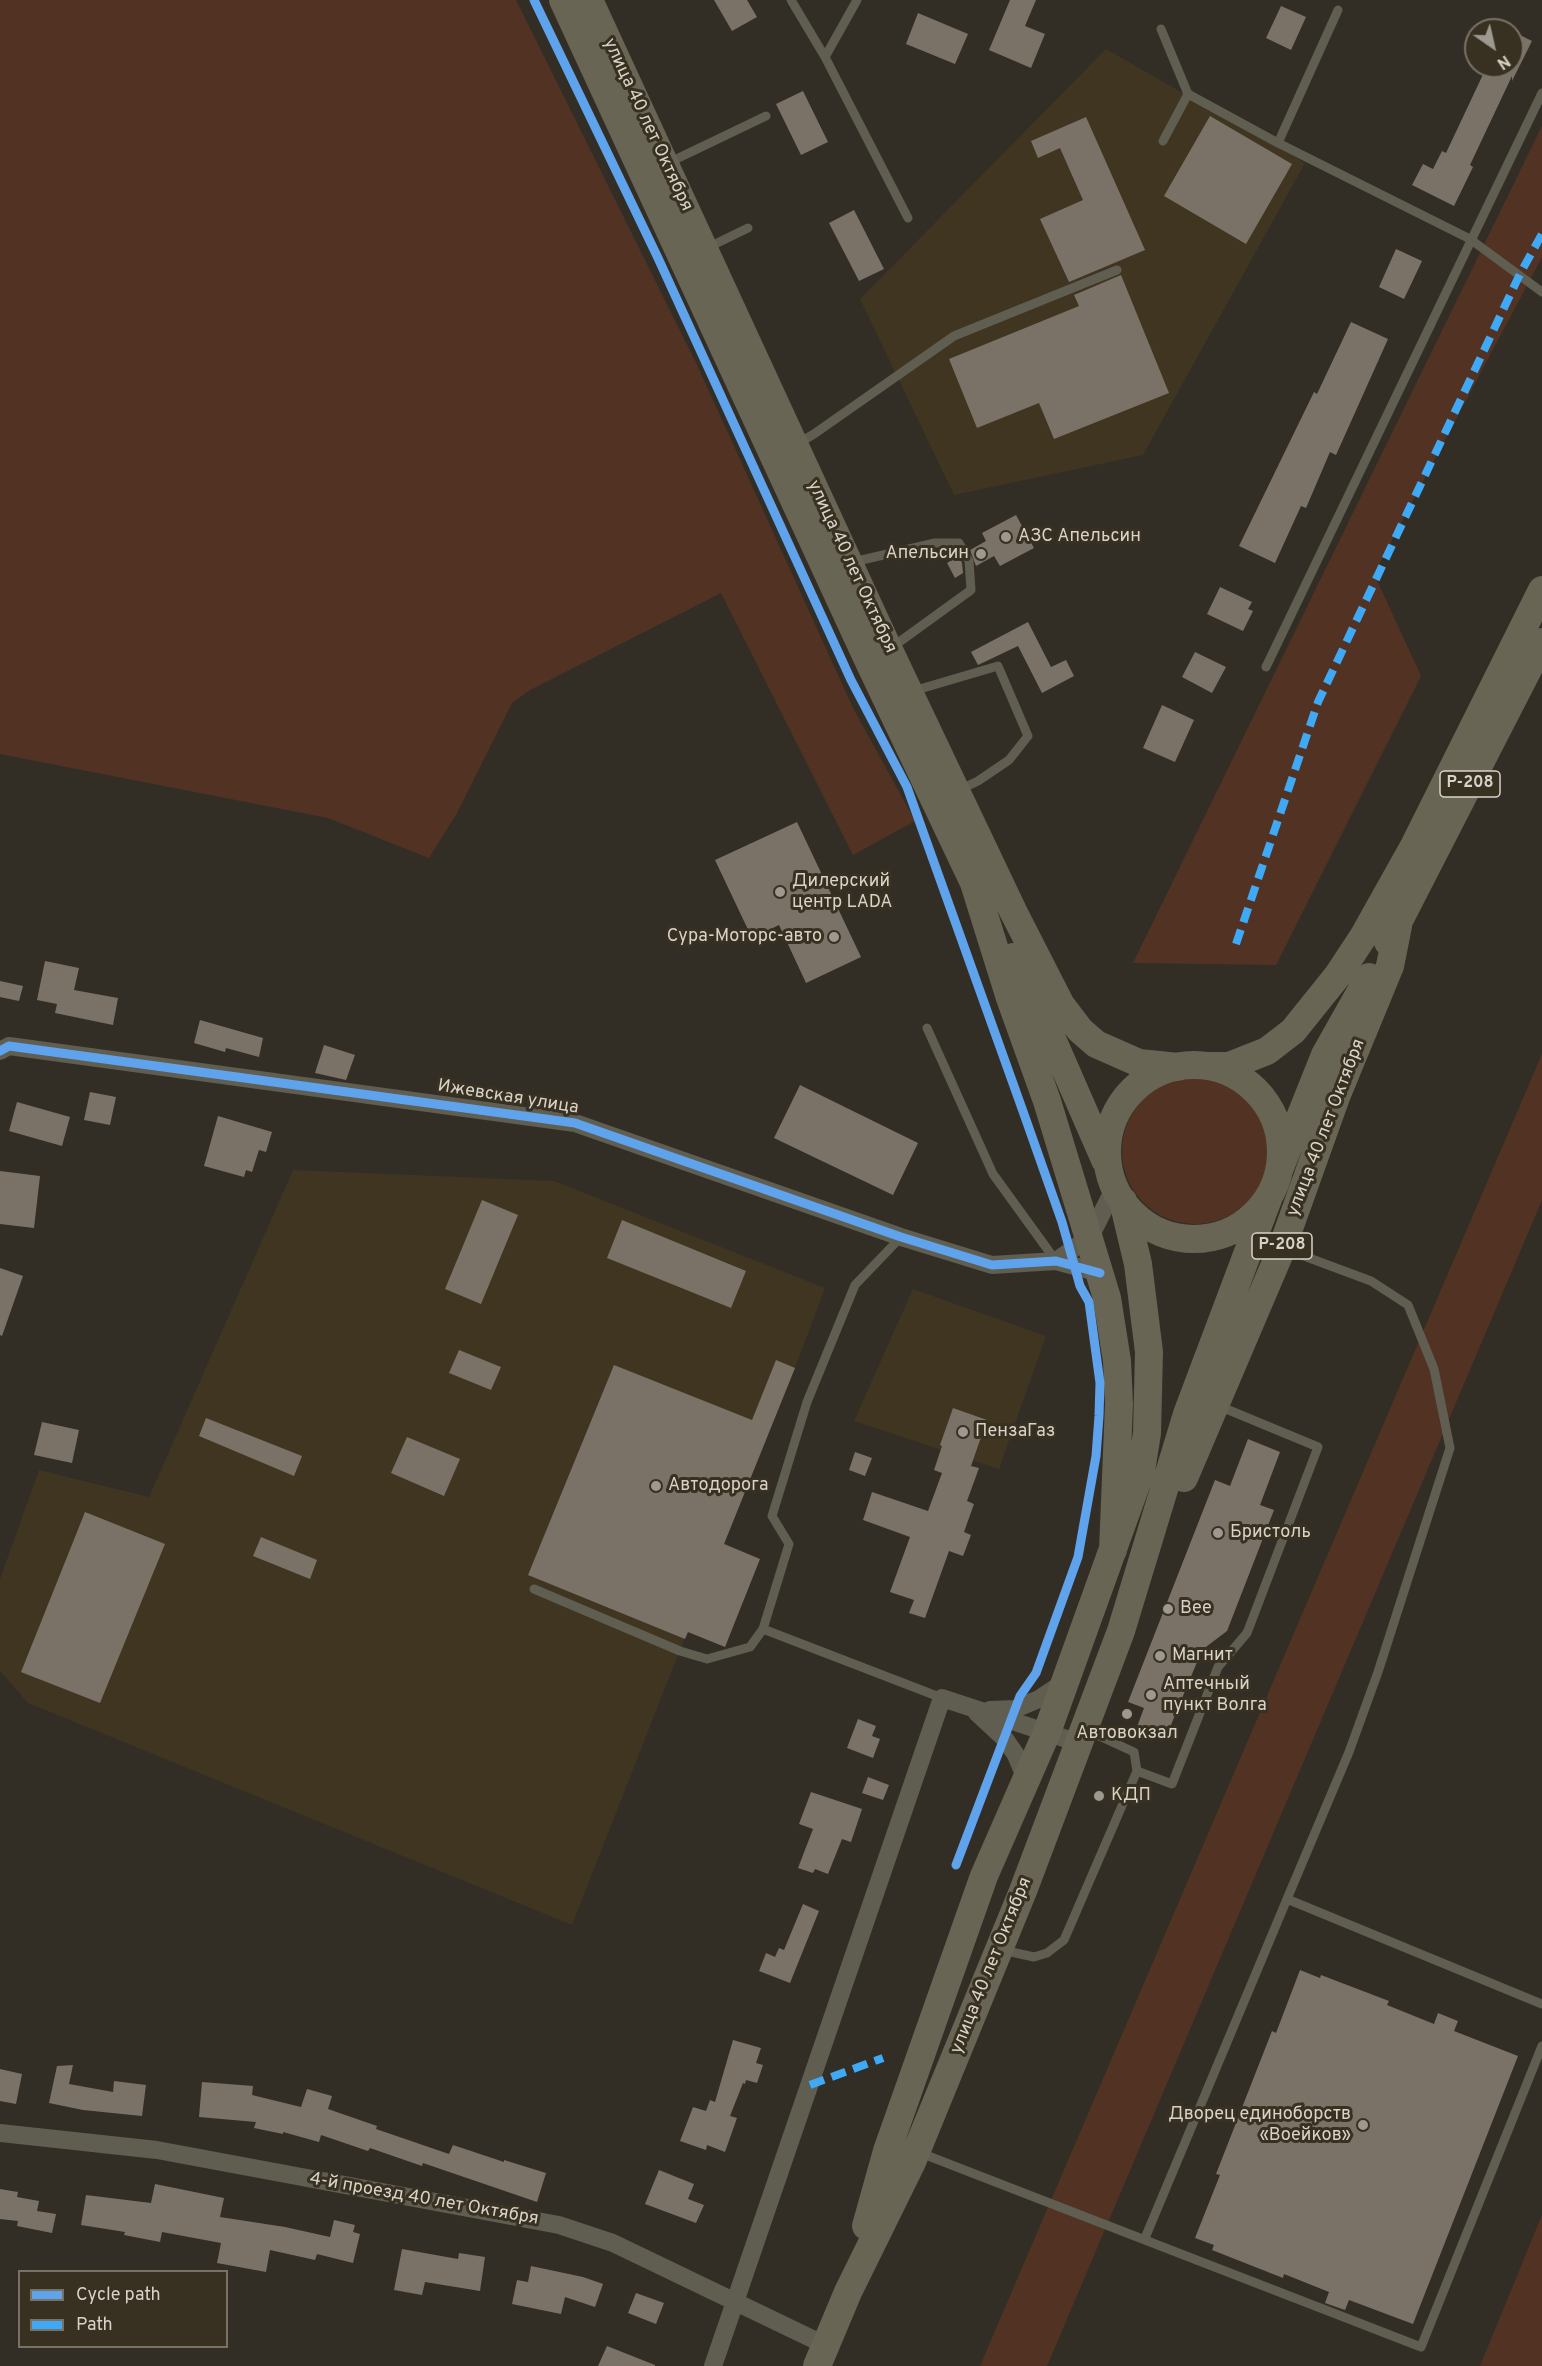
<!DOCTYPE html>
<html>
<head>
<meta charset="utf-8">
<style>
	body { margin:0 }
	#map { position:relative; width:1542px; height:2366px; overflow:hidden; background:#322e26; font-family:Overpass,sans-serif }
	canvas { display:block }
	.legend { position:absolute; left:18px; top:2270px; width:210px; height:78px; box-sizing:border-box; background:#383020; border:2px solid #787164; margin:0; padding:8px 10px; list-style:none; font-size:18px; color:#d8d3c9 }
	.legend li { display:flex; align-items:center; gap:12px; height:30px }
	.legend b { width:30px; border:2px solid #787164 }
	.north { position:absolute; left:1464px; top:18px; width:60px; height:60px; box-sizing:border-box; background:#383020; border:2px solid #787164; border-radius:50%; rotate:146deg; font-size:16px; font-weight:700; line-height:24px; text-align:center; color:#d8d3c9 }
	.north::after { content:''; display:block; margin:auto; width:21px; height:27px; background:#9e9990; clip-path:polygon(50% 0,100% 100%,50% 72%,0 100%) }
</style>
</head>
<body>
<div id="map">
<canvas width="1542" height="2366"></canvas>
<ul class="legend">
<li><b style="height:8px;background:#60a3ed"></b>Cycle path</li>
<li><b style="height:8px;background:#3fa9f5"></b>Path</li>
</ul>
<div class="north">N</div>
</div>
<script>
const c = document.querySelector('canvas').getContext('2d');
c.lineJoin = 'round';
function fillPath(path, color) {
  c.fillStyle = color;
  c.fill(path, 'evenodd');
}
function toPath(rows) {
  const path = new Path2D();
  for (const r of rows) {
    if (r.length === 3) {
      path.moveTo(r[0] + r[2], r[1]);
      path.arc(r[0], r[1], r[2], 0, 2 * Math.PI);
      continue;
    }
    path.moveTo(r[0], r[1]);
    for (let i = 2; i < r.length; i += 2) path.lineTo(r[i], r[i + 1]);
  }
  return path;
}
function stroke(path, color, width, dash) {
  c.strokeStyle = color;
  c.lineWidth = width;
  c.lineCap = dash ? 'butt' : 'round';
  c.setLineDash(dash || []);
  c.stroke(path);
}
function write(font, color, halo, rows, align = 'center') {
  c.font = font + ' Overpass,sans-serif';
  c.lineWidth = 6;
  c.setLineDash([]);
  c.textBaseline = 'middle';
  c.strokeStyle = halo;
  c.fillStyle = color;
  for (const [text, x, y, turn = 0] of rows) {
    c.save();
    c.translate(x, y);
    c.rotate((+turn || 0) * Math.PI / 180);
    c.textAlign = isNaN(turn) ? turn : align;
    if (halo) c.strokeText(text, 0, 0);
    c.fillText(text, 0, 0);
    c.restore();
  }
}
fillPath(toPath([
	[1106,49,1305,163,1143,455,954,495,860,299],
	[293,1170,554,1181,825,1288,795,1368,724,1543,760,1559,725,1647,687,1632,572,1925,28,1703,0,1671,0,1579,39,1470,149,1497],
	[913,1289,1046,1336,999,1469,854,1421]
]), '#3f3521');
fillPath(toPath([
	[0,0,516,0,697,365,853,708,915,821,853,855,721,593,530,690,512,703,457,813,429,858,328,818,0,754],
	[1542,126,1542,257,1374,574,1421,676,1276,965,1133,963],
	[1542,1054,1542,1200,1047,2366,980,2366],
	[1195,1151,73],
	[1542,2215,1542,2366,1480,2366]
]), '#523323');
fillPath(toPath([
	[714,0,747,0,757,17,732,31],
	[1010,0,1036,0,1025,26,1045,34,1031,68,989,50],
	[1281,6,1306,17,1291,50,1266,38],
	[918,13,968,34,955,64,906,44],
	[1512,31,1532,41,1512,81,1512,76,1470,165,1473,167,1454,206,1412,185,1423,164,1433,169,1442,151,1446,153,1487,66,1512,66],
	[803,91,828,142,801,155,776,104],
	[1210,116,1292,164,1246,244,1164,196],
	[1086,117,1145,250,1069,282,1040,219,1083,200,1060,148,1038,158,1031,141],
	[854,210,884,269,859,281,829,223],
	[1396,249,1422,261,1404,299,1379,287],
	[1121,275,1169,393,1054,439,1039,403,977,428,949,359,1079,306,1074,295],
	[1351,322,1388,339,1336,455,1330,452,1306,508,1301,506,1275,563,1239,546,1314,392,1317,394],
	[1016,515,1034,548,1000,566,994,556,976,566,970,550,986,541,982,533],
	[959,556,962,563,963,573,955,578,947,563],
	[1220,587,1252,602,1248,609,1253,611,1243,631,1207,614],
	[1028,622,1051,667,1066,660,1074,676,1042,693,1018,646,978,665,971,652],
	[1195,652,1226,667,1212,693,1182,677],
	[1162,705,1194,720,1175,762,1143,748],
	[797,822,861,957,806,983,779,925,752,938,715,860],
	[45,961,79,968,74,990,118,998,113,1025,55,1013,57,1004,37,1000],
	[0,981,23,986,19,1001,0,997],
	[200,1020,263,1038,259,1057,226,1048,225,1052,194,1043],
	[324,1045,355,1055,346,1080,315,1073],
	[800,1085,918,1143,893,1195,774,1138],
	[90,1092,116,1097,110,1125,84,1120],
	[17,1102,70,1117,62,1146,9,1131],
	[218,1116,272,1132,266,1152,259,1150,252,1172,246,1170,244,1177,204,1166],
	[0,1171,40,1176,34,1228,0,1224],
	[482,1200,518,1215,481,1304,445,1289],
	[622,1220,746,1271,731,1308,607,1258],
	[0,1268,23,1276,2,1336,0,1335],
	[459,1350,501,1367,491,1390,449,1373],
	[776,1360,795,1368,724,1544,760,1559,725,1647,688,1632,685,1639,528,1575,614,1365,752,1420],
	[953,1408,987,1420,971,1466,979,1468,967,1501,974,1504,964,1532,971,1535,963,1556,949,1551,925,1618,909,1613,914,1600,890,1592,910,1537,863,1520,872,1492,928,1511,942,1473,934,1470,942,1446,940,1445],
	[206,1418,302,1456,294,1476,199,1436],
	[42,1422,79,1430,72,1463,34,1455],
	[407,1437,460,1459,444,1496,391,1473],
	[1248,1439,1280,1452,1260,1505,1274,1510,1227,1631,1202,1650,1166,1737,1137,1727,1144,1708,1128,1702,1215,1480,1230,1486],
	[855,1452,872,1458,865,1476,849,1470],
	[85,1512,165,1544,100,1703,21,1672],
	[261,1537,317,1560,310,1579,253,1556],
	[858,1719,876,1726,872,1736,880,1739,873,1758,847,1748],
	[868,1777,889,1785,883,1800,862,1793],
	[811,1792,862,1809,851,1842,842,1839,828,1874,815,1869,813,1873,798,1868,813,1829,799,1824],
	[803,1904,819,1911,790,1983,759,1971,766,1953,775,1957,779,1948,784,1950],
	[1300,1970,1320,1978,1321,1975,1389,2001,1387,2005,1434,2024,1438,2013,1458,2021,1454,2031,1518,2056,1413,2324,1349,2300,1345,2310,1325,2303,1329,2292,1284,2274,1283,2278,1212,2250,1214,2245,1195,2238,1220,2175,1216,2174,1272,2031,1276,2033],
	[733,2040,761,2048,756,2063,763,2065,757,2083,746,2080,745,2084,743,2083,730,2116,737,2118,725,2152,707,2145,706,2150,680,2141,693,2107,706,2111,710,2100,715,2102],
	[73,2065,69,2084,113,2092,114,2081,146,2085,142,2116,83,2110,49,2103,57,2066],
	[0,2069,22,2074,16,2104,0,2101],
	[202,2082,253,2086,252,2095,301,2107,307,2089,332,2096,328,2109,377,2126,376,2129,449,2154,453,2145,504,2162,504,2160,546,2173,537,2202,423,2163,422,2166,370,2148,368,2151,321,2135,319,2142,283,2132,283,2134,254,2128,256,2122,199,2117],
	[659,2170,694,2184,688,2199,704,2205,696,2223,645,2204],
	[155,2184,224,2198,220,2217,285,2227,330,2237,334,2220,355,2225,353,2232,360,2234,353,2263,317,2254,315,2260,270,2250,266,2272,217,2263,221,2243,162,2232,160,2242,124,2235,125,2232,81,2225,86,2195,151,2203],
	[0,2189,18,2192,17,2197,39,2201,37,2211,56,2214,52,2233,17,2226,18,2221,0,2219],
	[402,2249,458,2259,459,2253,485,2257,480,2291,425,2282,422,2295,394,2290],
	[531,2266,583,2277,603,2284,595,2307,565,2297,561,2314,512,2304,517,2280,528,2282],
	[636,2293,664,2303,656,2324,628,2313],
	[607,2346,655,2365,655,2366,598,2366]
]), '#7b7267');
stroke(toPath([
	[791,0,825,57,908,218],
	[1161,29,1188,94],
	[825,57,857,0],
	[1163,141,1188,94,1278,143,1470,239,1542,292],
	[1278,143,1338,10],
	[668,163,766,116],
	[707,248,748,228],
	[797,444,814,434,954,336,1117,270],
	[853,562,935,543,959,543,969,561,971,590,891,648],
	[1266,667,1542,93],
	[913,691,998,666,1028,736,1009,760,978,781,959,790],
	[927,1028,993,1174,1056,1261],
	[901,1237,855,1285,807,1402,772,1516,789,1544,763,1629,942,1698],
	[1285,1249,1371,1281,1408,1305,1434,1369,1450,1448,1378,1672,1349,1752,1287,1899],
	[534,1589,680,1651,707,1659,750,1647,763,1629],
	[1086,1730,1134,1752,1137,1771],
	[1002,1950,1034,1957,1047,1953,1064,1940,1137,1771,1172,1784,1218,1667,1247,1633,1318,1447,1219,1406],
	[918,2152,1421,2347,1542,2046],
	[1145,2238,1287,1899,1542,2004]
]), '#5f5e50', 9);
stroke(toPath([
	[0,1051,9,1046,575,1123,901,1237,992,1265,1056,1261,1100,1273],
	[1056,1261,1090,1237,1115,1187],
	[990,1710,1015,1709,1039,1699,1066,1681],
	[977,1713,1005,1739,1016,1755,1026,1779],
	[0,2133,157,2150,559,2225,613,2243,825,2345],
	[713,2366,942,1698,1079,1743]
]), '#5f5e50', 18);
stroke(toPath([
	[563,0,868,660,974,883,1010,998,1047,1101,1107,1298,1117,1361,1119,1404,1113,1550],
	[589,0,889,650,1013,911,1061,1005,1080,1030,1096,1044,1139,1063,1178,1067],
	[1388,942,1542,642],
	[1013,957,1029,986,1105,1160],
	[1194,1152,87],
	[1209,1066,1229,1066,1267,1051,1293,1031,1338,975,1363,937,1414,846,1542,590],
	[1279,1170,1325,1055,1369,977],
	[1184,1478,1282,1248,1336,1097,1390,966,1398,926],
	[866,2226,887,2151,984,1876,1047,1732,1141,1471,1147,1433,1149,1352,1138,1264,1123,1201],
	[817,2366,848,2292,912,2162,1023,1891,1121,1631,1187,1414,1268,1199]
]), '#686554', 28);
stroke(toPath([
	[1236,944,1318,702,1520,274,1542,234],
	[810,2085,883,2058]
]), '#3fa9f5', 8, [15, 8]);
stroke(toPath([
	[534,0,658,258,851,680,907,787,1025,1117,1062,1222,1080,1286,1089,1302,1100,1383,1099,1416,1096,1456,1078,1557,1036,1673,1020,1696,956,1865],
	[0,1051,9,1046,575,1123,901,1237,992,1265,1056,1261,1100,1273]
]), '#60a3ed', 9);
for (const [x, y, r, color] of [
	[1006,537,6,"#9e9990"],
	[981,554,6,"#9e9990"],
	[780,892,6,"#9e9990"],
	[834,937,6,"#9e9990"],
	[963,1432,6,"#9e9990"],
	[656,1486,6,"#9e9990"],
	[1218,1533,6,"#9e9990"],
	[1168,1609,6,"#9e9990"],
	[1160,1656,6,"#9e9990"],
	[1151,1695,6,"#9e9990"],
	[1127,1714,6,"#9e9990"],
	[1099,1796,6,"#9e9990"],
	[1363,2125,6,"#9e9990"]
]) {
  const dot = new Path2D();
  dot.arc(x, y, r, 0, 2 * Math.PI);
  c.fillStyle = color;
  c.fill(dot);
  stroke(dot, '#383020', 2);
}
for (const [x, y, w] of [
	[1470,784,60],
	[1282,1246,60]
]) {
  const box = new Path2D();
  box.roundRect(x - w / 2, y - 13, w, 26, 4.5);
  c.fillStyle = '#383020';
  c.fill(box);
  stroke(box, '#d8d3c9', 1.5);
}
write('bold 16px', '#d8d3c9', null, [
	["Р-208",1470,784],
	["Р-208",1282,1246]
]);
write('18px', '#d8d3c9', '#383020', [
	["улица 40 лет Октября",647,125,65],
	["улица 40 лет Октября",851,567,65],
	["Ижевская улица",508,1098,9],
	["улица 40 лет Октября",1327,1128,-69],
	["улица 40 лет Октября",992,1966,-68],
	["4-й проезд 40 лет Октября",424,2200,10]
]);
write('18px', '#d8d3c9', '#383020', [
	["АЗС Апельсин",1018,537],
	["Апельсин",969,554,"right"],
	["Дилерский",792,882],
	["центр LADA",792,903],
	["Сура-Моторс-авто",822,937,"right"],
	["ПензаГаз",975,1432],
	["Автодорога",668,1486],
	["Бристоль",1230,1533],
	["Bee",1180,1609],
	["Магнит",1172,1656],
	["Аптечный",1163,1685],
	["пункт Волга",1163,1706],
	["Автовокзал",1127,1734,"center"],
	["КДП",1111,1796],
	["Дворец единоборств",1351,2115,"right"],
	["«Воейков»",1351,2136,"right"]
], 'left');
</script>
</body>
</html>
